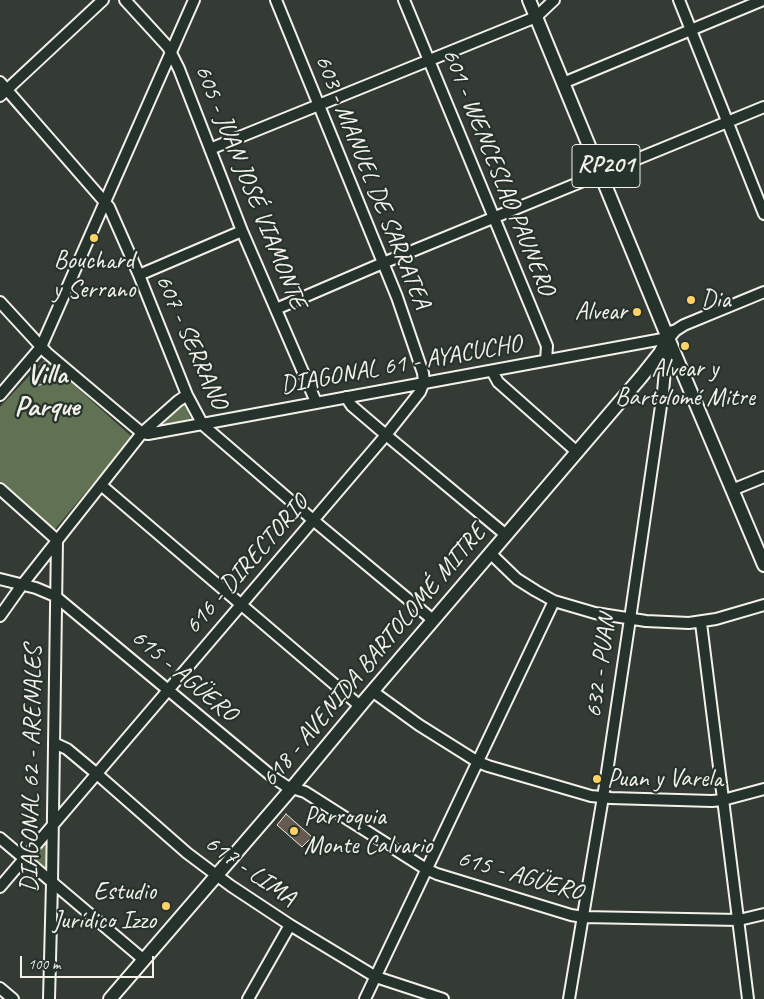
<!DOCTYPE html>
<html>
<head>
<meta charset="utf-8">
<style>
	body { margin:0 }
	#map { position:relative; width:764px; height:999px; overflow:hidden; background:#333b34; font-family:Caveat,sans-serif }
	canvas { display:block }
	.scale { position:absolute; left:20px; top:956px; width:134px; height:22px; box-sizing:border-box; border:2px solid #f4f1e8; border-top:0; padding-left:6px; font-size:15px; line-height:18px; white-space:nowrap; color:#f4f1e8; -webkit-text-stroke:4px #26332d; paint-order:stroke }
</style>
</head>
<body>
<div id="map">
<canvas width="764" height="999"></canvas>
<div class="scale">100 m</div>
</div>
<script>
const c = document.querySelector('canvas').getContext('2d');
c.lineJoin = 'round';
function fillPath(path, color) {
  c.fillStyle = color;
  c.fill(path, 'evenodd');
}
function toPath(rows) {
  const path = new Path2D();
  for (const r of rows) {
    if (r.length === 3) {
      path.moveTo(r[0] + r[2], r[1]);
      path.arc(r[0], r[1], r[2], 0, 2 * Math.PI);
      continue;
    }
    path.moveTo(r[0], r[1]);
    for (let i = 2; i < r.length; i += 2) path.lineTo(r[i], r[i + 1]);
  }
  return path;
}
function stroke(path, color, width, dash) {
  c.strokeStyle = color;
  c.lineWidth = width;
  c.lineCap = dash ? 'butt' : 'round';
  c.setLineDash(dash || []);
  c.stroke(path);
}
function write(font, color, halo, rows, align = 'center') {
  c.font = font + ' Caveat,sans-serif';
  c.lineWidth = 4.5;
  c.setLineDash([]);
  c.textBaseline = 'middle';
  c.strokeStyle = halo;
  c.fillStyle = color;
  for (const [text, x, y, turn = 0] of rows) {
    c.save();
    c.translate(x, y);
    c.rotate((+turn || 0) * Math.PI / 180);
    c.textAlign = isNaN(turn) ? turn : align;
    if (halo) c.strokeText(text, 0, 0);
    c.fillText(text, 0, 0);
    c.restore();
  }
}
fillPath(toPath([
	[45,359,132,437,55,529,0,485,0,407],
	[184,403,192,422,158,429],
	[49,838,48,872,32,856]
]), '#617254');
fillPath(toPath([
	[40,381,4],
	[283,829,311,838,315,842,307,850]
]), '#0007');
const building = toPath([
	[39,380,5],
	[286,814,312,837,302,847,277,825,286,814]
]);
fillPath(building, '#655a50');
stroke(building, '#f4f1e8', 1);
const minor = toPath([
	[125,0,168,47,179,69,242,231,316,402],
	[404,0,547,346,546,360],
	[679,0,764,214],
	[0,82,109,207,139,275,187,395,203,425,313,520,433,620],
	[563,83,763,0],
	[0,96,103,0],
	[210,149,536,17,554,0],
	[139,275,242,231],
	[0,302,47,353,142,433,148,434,668,338,663,392,630,619,606,779,569,999],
	[276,309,383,263,764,107],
	[673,332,684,325,764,292],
	[492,371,498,382,577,452],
	[0,395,41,347,194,0],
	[346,397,352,406,386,435,506,535],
	[101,485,360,706],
	[0,489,57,540,52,883,49,999],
	[732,490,764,477],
	[490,553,517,579,536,591,554,601,595,613,646,621,689,623,716,619,764,605],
	[0,579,36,588,55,596,274,778,286,786,305,792,426,869,437,874,571,915,583,917,739,920,764,914],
	[0,616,22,585,142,433,178,401,187,395],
	[701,623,748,999],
	[372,691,419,725,478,762,488,766,591,796,611,798,712,801,723,800,764,789],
	[54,743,67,749,97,774,187,853,231,886,290,925,376,977,443,999],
	[0,838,144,960],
	[0,887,386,435,420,392,424,382,423,373,397,297,276,0],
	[0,988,13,999],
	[248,999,290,925],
	[365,999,554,601]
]);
const major = toPath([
	[529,0,668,338,764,565],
	[110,999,292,788,365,700,641,377,660,353,668,338,673,332]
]);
stroke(minor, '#f4f1e8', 14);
stroke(major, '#f4f1e8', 16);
stroke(minor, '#26332d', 10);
stroke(major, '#26332d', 12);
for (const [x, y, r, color] of [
	[94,238,5,"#ffd166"],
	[691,300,5,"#ffd166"],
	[637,312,5,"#ffd166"],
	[685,346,5,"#ffd166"],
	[597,779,5,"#ffd166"],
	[294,831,5,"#ffd166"],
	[166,906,5,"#ffd166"]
]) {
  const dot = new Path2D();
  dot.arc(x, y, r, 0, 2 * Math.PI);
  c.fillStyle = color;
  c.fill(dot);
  stroke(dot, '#26332d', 2);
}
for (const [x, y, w] of [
	[606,166,68]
]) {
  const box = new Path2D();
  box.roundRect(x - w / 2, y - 21.5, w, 43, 4);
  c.fillStyle = '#26332d';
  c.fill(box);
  stroke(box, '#f4f1e8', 1);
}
write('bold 24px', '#f4f1e8', null, [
	["RP201",606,166]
]);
write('25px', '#f4f1e8', '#26332d', [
	["601 - WENCESLAO PAUNERO",498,172,68],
	["603 - MANUEL DE SARRATEA",372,182,68],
	["605 - JUAN JOSÉ VIAMONTE",250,187,68],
	["607 - SERRANO",191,342,66],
	["DIAGONAL 61 - AYACUCHO",401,365,-10],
	["616 - DIRECTORIO",247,565,-49],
	["618 - AVENIDA BARTOLOMÉ MITRE",374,656,-50],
	["632 - PUAN",601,666,-82],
	["615 - AGÜERO",184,676,40],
	["DIAGONAL 62 - ARENALES",32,769,-89],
	["617 - LIMA",250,871,35],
	["615 - AGÜERO",520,876,16]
]);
write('25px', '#f4f1e8', '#26332d', [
	["Bouchard",94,261,"center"],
	["y Serrano",94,290,"center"],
	["Dia",701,300],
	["Alvear",627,312,"right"],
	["Alvear y",685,369,"center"],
	["Bartolomé Mitre",685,398,"center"],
	["Puan y Varela",607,779],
	["Parroquia",304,817],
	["Monte Calvario",304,846],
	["Estudio",156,892,"right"],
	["Jurídico Izzo",156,921,"right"]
], 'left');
write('bold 28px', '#f4f1e8', '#26332d', [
	["Villa",47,376],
	["Parque",47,408]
]);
</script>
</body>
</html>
